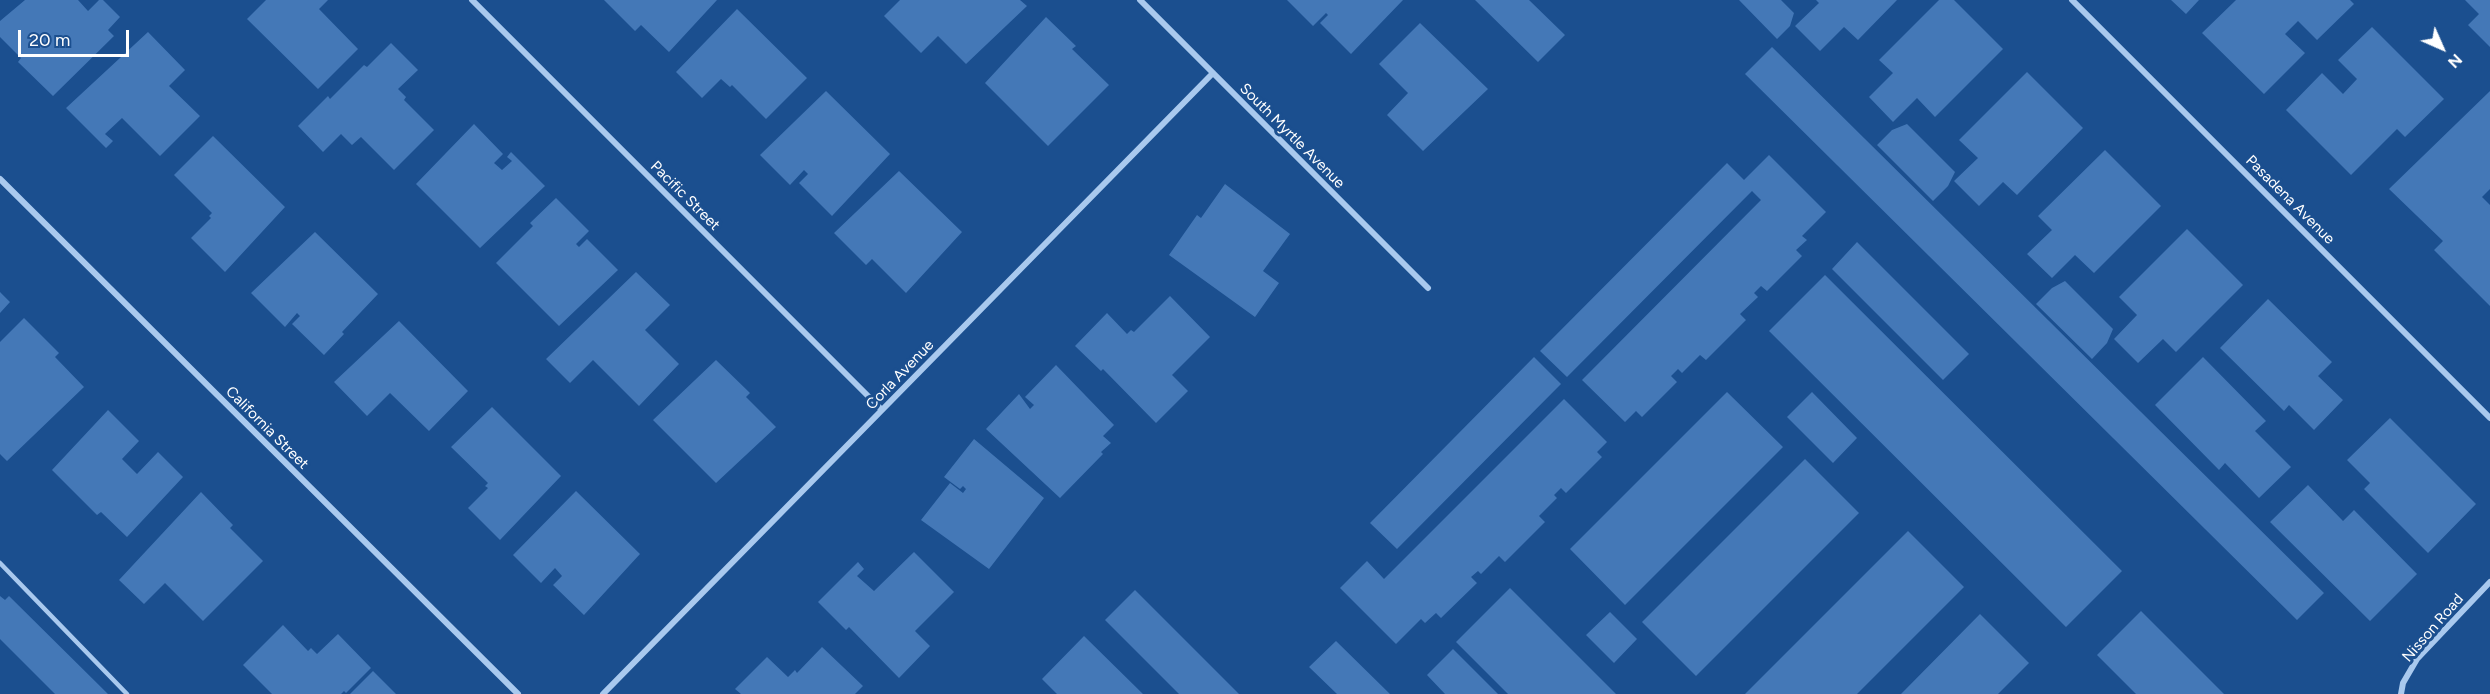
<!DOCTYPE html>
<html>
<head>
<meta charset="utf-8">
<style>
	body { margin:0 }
	#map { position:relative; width:2490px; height:694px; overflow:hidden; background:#1b4f8f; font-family:Figtree,sans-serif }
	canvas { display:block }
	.north { position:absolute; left:2412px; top:18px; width:60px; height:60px; -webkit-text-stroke:4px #1b4f8f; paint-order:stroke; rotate:135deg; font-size:16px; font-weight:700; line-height:24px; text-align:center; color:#fff }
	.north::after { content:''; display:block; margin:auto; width:21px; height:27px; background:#fff; clip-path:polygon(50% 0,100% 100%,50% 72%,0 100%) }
	.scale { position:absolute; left:18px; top:30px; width:111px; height:27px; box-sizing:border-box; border:3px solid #fff; border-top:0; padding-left:8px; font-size:18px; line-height:21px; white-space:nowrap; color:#fff; -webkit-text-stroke:4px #1b4f8f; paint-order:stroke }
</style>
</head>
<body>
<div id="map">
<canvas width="2490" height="694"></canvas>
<div class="north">N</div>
<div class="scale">20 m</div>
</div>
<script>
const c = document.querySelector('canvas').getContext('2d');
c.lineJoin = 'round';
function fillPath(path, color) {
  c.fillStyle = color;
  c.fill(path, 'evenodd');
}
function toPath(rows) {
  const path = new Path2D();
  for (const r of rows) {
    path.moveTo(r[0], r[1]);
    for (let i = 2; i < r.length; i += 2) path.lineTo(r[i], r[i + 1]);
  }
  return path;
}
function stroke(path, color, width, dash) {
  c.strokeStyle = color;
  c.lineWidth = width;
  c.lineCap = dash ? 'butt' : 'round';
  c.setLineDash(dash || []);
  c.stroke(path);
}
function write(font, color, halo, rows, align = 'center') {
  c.font = font + ' Figtree,sans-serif';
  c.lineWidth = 6;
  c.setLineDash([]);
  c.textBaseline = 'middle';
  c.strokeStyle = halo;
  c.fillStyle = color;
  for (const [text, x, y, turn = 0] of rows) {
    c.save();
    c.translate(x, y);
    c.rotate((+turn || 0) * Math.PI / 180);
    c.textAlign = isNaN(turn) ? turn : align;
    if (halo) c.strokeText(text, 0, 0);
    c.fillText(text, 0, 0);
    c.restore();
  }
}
fillPath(toPath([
	[25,0,78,0,88,11,99,0,103,0,120,17,108,30,114,36,53,96,18,62,21,58,0,37,0,21],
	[266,0,328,0,319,9,358,49,318,89,247,19],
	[604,0,717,0,669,52,641,25,635,31],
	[900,0,1020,0,1027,6,966,64,938,36,921,53,884,16],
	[1287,0,1403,0,1351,54,1320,23,1328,15,1326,13,1313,26],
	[1475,0,1529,0,1565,35,1538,62],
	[1739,0,1781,0,1794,13,1790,26,1777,39],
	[1816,0,1897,0,1858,40,1844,27,1820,51,1795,26,1819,3],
	[1939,0,1954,0,2003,49,1935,117,1917,98,1893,122,1869,97,1893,73,1879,60],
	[2171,0,2199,0,2186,14],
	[2236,0,2350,0,2354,4,2317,40,2298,21,2285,34,2305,53,2264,94,2202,33],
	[2465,0,2490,0,2490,47,2468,25,2479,14],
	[737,9,807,78,766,119,732,85,730,87,721,79,702,98,676,72],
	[1046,17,1076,46,1072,49,1109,85,1048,146,985,83],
	[1420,23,1488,89,1423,151,1387,115,1408,93,1379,64],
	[2372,27,2444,99,2405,137,2397,129,2351,175,2286,110,2322,73,2343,94,2357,79,2338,60],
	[148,32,185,70,169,86,200,116,160,156,122,118,105,134,113,141,106,148,66,108],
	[391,43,418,70,398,89,406,97,404,100,434,130,394,170,361,137,352,145,341,134,323,152,298,126,328,96,330,99,364,65,367,67],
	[1772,47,2324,593,2297,620,1745,74],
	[2027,72,2083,128,2017,195,2003,182,1979,206,1954,181,1978,158,1959,140],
	[826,91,890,154,832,216,799,183,808,174,804,170,790,185,760,155],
	[2490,91,2490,189,2482,197,2490,205,2490,306,2434,250,2443,241,2389,189],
	[474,124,503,154,494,163,502,170,512,161,507,157,511,152,545,186,480,248,416,184],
	[1907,124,1955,172,1948,186,1933,201,1877,145,1892,130],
	[213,136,285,207,225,272,191,238,211,218,209,216,212,213,174,175],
	[2105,150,2161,206,2094,273,2075,255,2052,278,2027,254,2052,230,2038,216],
	[1769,155,1826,212,1802,236,1807,240,1796,250,1802,256,1767,291,1761,286,1754,293,1758,297,1740,314,1746,320,1706,360,1700,355,1682,373,1678,369,1671,376,1677,382,1642,417,1636,411,1625,422,1582,380,1761,200,1752,191,1567,377,1540,351,1727,163,1744,180],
	[899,171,962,232,906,293,872,259,866,265,834,233],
	[1225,184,1290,234,1263,271,1279,283,1255,317,1169,255,1197,215,1201,218],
	[556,198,589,231,576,244,579,247,587,239,618,270,559,326,496,263,533,226,530,223],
	[2187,229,2243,285,2176,352,2163,339,2138,363,2114,339,2137,315,2119,297],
	[315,232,378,294,342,332,344,334,324,355,292,324,300,316,297,313,285,327,251,293],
	[1857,242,1969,354,1943,380,1832,269],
	[636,272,670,305,645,330,679,364,639,406,593,360,570,383,546,359],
	[1825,275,2122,571,2066,627,1769,331],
	[2065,281,2113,329,2107,343,2092,359,2036,304,2052,288],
	[0,292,10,302,0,313],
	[1170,296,1210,337,1172,375,1188,391,1156,423,1103,369,1101,371,1075,346,1107,313,1127,334,1131,330,1134,332],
	[2268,299,2332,362,2318,376,2343,400,2314,430,2289,405,2284,411,2220,348],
	[24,318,59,353,55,357,84,387,7,461,0,454,0,342],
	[399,321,468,391,429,431,390,393,367,416,334,382],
	[1534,357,1561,384,1397,549,1370,523],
	[2203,357,2266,421,2255,431,2291,467,2259,498,2225,463,2219,470,2155,405],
	[716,360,750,393,746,397,776,427,716,483,653,420],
	[1056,365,1114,425,1103,436,1111,443,1101,452,1103,454,1060,498,986,429,1019,394,1030,409,1034,405,1025,397],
	[1727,392,1783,447,1625,605,1570,549],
	[1812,392,1857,438,1833,463,1787,417],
	[1564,399,1607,442,1597,452,1602,457,1566,493,1561,488,1554,495,1557,498,1539,516,1545,522,1505,562,1499,556,1481,574,1478,571,1471,577,1477,583,1441,618,1436,613,1425,623,1421,619,1396,644,1340,588,1367,561,1384,579],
	[492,407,561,476,500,540,468,508,488,488,485,486,488,483,451,447],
	[108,410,139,441,122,459,137,474,158,452,183,477,127,537,101,512,97,515,52,470],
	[2390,418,2476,504,2428,553,2364,489,2370,483,2347,460],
	[974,439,1044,498,989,569,921,520,950,483,963,493,966,489,963,486,960,489,944,477],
	[1805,459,1859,513,1696,676,1642,622],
	[2308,485,2343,521,2354,510,2417,574,2370,621,2270,522],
	[576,491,640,554,584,615,553,585,562,576,555,568,541,583,513,555],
	[201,492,233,525,230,528,263,561,203,621,165,583,144,604,119,580],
	[1908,531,1964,587,1857,694,1745,694],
	[914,552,954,592,915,631,930,646,899,678,849,627,846,630,818,602,858,562,864,569,857,576,874,591],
	[1510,588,1616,694,1508,694,1456,642],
	[1135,590,1239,694,1179,694,1105,620],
	[0,596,5,600,9,596,108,694,55,694,0,639],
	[2141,611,2224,694,2136,694,2097,655],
	[1610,612,1637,639,1614,663,1586,635],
	[1980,614,2029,663,1998,694,1901,694],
	[283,625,308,651,311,648,317,654,338,634,371,668,346,693,344,691,341,694,272,694,243,665],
	[1084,636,1143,694,1057,694,1042,679],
	[1336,641,1390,694,1337,694,1309,667],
	[822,647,863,686,855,694,741,694,735,689,767,657,788,677,795,670,797,673],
	[1453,649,1498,694,1445,694,1427,675],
	[373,671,396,694,350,694]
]), '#4478b7');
stroke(toPath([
	[0,563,127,694]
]), '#a9c9ee', 4.5);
stroke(toPath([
	[472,0,882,410],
	[1140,0,1428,288],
	[2072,0,2490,418],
	[0,179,518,694],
	[603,694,1213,73],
	[2401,694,2403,683,2417,659,2490,582]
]), '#a9c9ee', 6);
write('15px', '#fff', '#1b4f8f', [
	["South Myrtle Avenue",1292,136,45],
	["Pacific Street",685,196,45],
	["Pasadena Avenue",2290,200,45],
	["Corla Avenue",900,375,-46],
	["California Street",267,428,45],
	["Nisson Road",2433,628,-49]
]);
</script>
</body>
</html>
